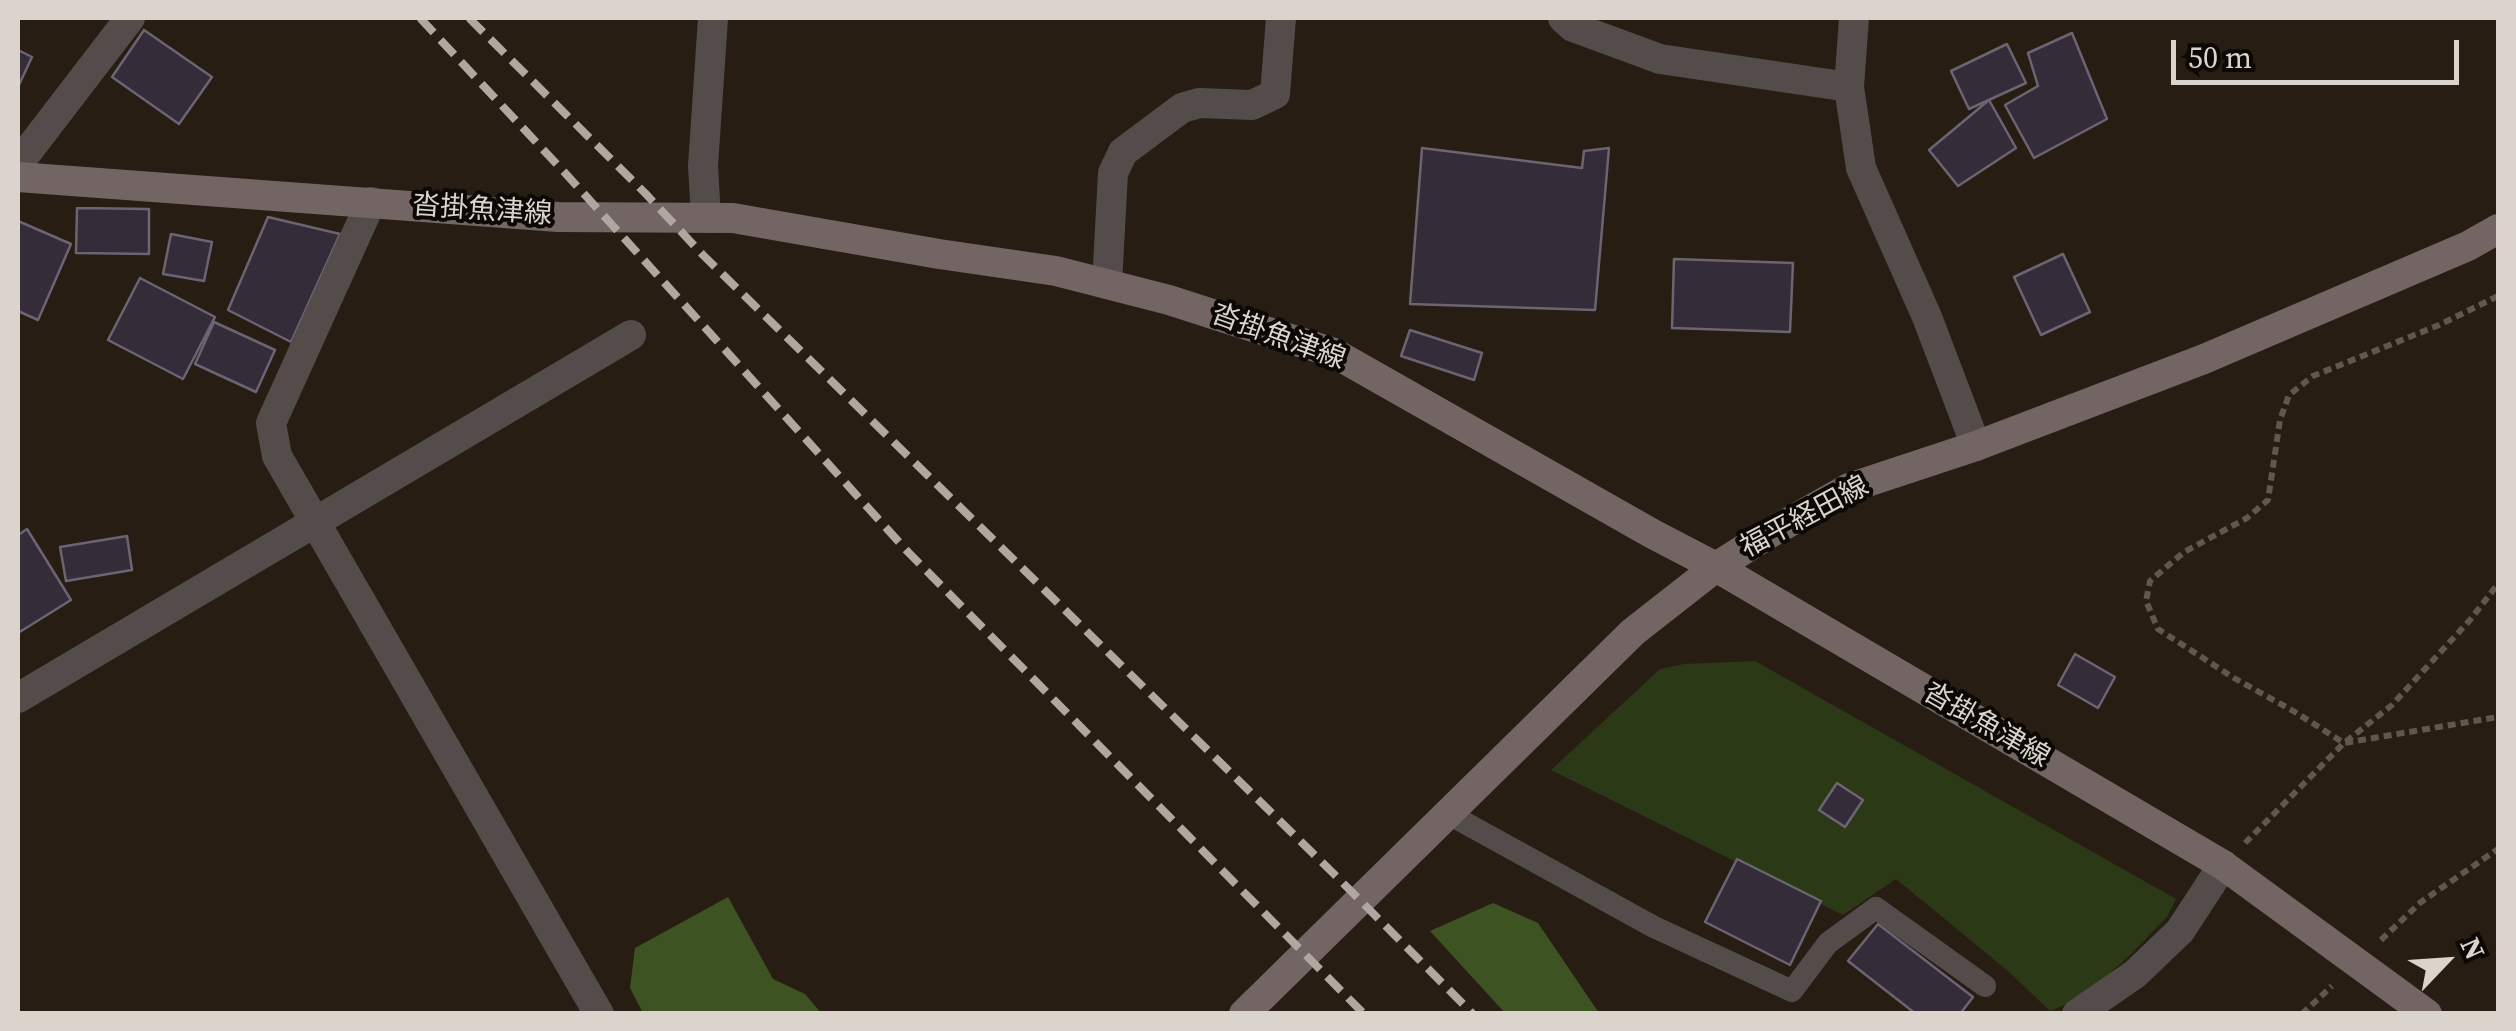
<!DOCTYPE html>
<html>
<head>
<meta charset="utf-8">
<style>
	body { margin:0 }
	#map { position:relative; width:2516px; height:1031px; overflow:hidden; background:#271d12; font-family:"Source Serif 4",serif }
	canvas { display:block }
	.frame { position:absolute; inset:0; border:20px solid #dbd4cd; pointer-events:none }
	.north { position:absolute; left:2396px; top:911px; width:100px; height:100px; -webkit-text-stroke:8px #0c0805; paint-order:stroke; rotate:65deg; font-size:28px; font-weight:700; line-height:40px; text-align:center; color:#dbd4cd }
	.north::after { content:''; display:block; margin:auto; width:35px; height:45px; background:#dbd4cd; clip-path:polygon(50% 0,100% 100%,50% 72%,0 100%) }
	.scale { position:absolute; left:2171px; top:40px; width:288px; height:45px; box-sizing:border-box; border:5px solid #dbd4cd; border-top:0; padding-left:12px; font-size:30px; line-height:35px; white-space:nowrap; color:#dbd4cd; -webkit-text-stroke:8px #0c0805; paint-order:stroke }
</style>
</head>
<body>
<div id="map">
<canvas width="2516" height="1031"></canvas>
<div class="frame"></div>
<div class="north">N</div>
<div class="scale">50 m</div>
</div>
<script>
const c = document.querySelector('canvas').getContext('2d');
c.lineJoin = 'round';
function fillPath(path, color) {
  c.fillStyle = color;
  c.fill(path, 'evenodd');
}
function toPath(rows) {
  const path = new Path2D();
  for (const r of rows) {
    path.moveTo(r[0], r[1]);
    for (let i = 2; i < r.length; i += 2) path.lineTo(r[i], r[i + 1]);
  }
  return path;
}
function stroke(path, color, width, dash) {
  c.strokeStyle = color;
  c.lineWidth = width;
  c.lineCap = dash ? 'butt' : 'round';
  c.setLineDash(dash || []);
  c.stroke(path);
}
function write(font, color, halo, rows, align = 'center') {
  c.font = font + ' "Source Serif 4","Noto Sans JP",serif';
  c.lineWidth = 8;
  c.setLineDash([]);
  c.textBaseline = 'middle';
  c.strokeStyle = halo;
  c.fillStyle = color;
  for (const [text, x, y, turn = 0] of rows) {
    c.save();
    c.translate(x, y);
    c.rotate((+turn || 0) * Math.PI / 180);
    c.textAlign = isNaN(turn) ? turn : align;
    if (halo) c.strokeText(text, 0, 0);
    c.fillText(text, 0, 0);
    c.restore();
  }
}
fillPath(toPath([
	[1755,661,2176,899,2167,917,2131,954,2085,996,2050,1011,2008,971,1896,879,1843,915,1551,770,1660,669,1684,664]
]), '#2b3917');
fillPath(toPath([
	[728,897,773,979,805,994,821,1013,643,1013,630,988,635,948],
	[1493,903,1538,923,1599,1013,1505,1013,1430,931]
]), '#3e5322');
const building = toPath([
	[144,30,212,77,179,124,112,77,144,30],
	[2072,33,2107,119,2034,158,2005,105,2038,86,2028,53,2072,33],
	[2007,44,2026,83,1969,109,1951,71,2007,44],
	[18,50,32,57,18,87,18,50],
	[1989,100,2016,148,1958,186,1929,150,1989,100],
	[1422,148,1582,168,1584,151,1609,148,1595,310,1410,304,1422,148],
	[77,208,149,209,149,254,76,253,77,208],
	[268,217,340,234,291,342,228,310,268,217],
	[18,221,71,244,38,320,18,311,18,221],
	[171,234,212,242,204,281,163,274,171,234],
	[2063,254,2090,312,2041,335,2014,277,2063,254],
	[1674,259,1793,263,1790,332,1672,328,1674,259],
	[140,278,215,317,183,379,108,340,140,278],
	[214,322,275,350,256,392,195,364,214,322],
	[1410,330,1482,353,1474,380,1401,356,1410,330],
	[27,529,71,600,18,633,18,535,27,529],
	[127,536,132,570,66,581,60,547,127,536],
	[2075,654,2115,677,2098,708,2058,685,2075,654],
	[1837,783,1863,800,1845,827,1819,810,1837,783],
	[1737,859,1821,901,1790,965,1705,922,1737,859],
	[1878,924,1973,997,1960,1014,1916,1014,1848,961,1878,924]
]);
fillPath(building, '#342c39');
stroke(building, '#6c6472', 2.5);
stroke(toPath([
	[2498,296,2439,325,2313,376,2289,395,2280,420,2268,500,2247,518,2184,552,2150,581,2146,601,2158,629,2234,678,2295,712,2344,743,2498,717],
	[2245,843,2344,743,2392,705,2470,620,2498,584],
	[2381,940,2421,902,2498,849],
	[2302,1014,2332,986]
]), '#60574d', 6, [8, 5]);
stroke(toPath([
	[1447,813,1654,927,1792,991,1828,943,1876,908,1985,986]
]), '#544c4b', 22);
stroke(toPath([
	[1563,18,1573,27,1660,59,1849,87],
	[1854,18,1849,87,1861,168,1927,317,1976,446],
	[18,164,130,18],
	[371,202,271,423,277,456,599,1014],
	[706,218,703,166,713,18],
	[1107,284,1113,173,1123,152,1182,108,1199,103,1252,105,1275,94,1281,18],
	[18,698,631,335],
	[2077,1014,2135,974,2180,931,2223,865]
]), '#544c4b', 30);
stroke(toPath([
	[18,177,558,217,733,218,939,254,1056,271,1169,300,1334,353,1651,533,1716,567,2223,865],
	[1244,1014,1633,632,1716,567,1770,533,1849,488,1976,446,2204,359,2468,246,2498,229]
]), '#726564', 30);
stroke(toPath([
	[420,18,566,174,908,552,1364,1014],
	[469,18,645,193,703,255,1333,873,1473,1014]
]), '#afa7a0', 8, [20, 10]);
stroke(toPath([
	[2223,865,2427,1014]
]), '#726564', 30);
write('28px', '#dbd4cd', '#0c0805', [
	["沓掛魚津線",482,211,4],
	["沓掛魚津線",1278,338,20],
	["福平経田線",1805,518,-28],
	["沓掛魚津線",1986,726,30]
]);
</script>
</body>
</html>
